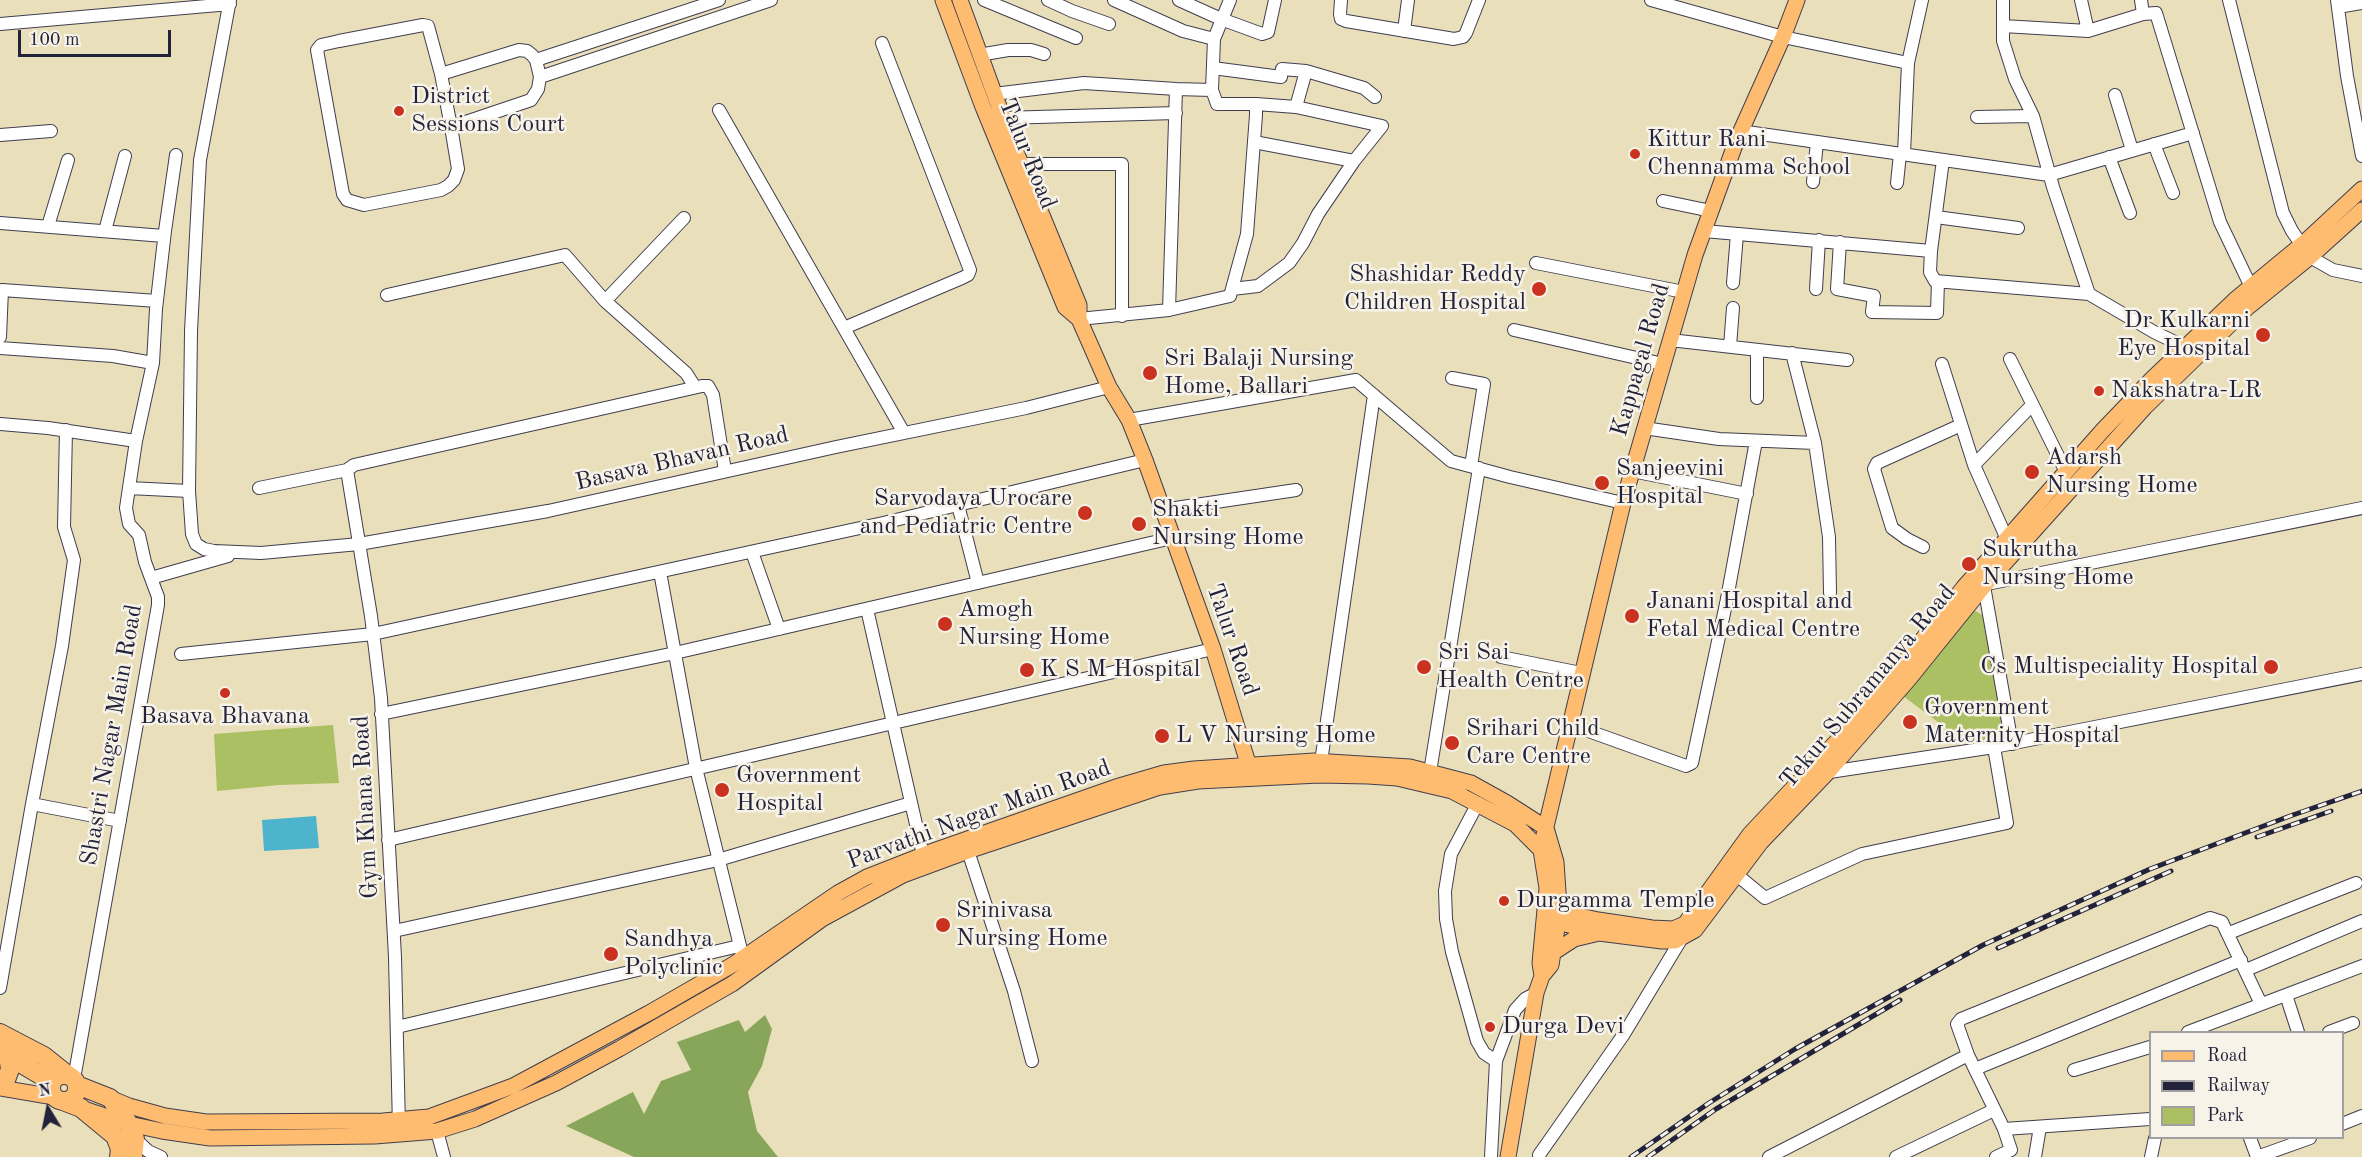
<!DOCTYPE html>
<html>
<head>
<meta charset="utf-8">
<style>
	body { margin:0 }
	#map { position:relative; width:2362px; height:1157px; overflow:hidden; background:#e9dfbb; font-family:"Old Standard TT",serif }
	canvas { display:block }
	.legend { position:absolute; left:2149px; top:1031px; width:195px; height:108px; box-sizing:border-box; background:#f7f3e8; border:2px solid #a29fa3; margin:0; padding:8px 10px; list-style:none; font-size:18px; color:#22223b }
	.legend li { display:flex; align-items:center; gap:12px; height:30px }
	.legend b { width:30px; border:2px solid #a29fa3 }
	.north { position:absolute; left:18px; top:1079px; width:60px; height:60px; -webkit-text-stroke:4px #f7f3e8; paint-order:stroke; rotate:350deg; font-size:16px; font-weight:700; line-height:24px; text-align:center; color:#22223b }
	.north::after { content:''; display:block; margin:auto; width:21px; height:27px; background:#22223b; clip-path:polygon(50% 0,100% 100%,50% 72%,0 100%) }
	.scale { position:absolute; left:18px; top:30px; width:153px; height:27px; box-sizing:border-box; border:3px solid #22223b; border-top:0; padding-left:8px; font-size:18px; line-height:21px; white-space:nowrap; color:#22223b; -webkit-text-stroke:4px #f7f3e8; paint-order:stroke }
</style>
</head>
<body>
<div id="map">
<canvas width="2362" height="1157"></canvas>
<ul class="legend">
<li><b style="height:8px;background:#fdbc6f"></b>Road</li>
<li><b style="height:8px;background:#22223b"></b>Railway</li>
<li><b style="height:16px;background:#abbf63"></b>Park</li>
</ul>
<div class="north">N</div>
<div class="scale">100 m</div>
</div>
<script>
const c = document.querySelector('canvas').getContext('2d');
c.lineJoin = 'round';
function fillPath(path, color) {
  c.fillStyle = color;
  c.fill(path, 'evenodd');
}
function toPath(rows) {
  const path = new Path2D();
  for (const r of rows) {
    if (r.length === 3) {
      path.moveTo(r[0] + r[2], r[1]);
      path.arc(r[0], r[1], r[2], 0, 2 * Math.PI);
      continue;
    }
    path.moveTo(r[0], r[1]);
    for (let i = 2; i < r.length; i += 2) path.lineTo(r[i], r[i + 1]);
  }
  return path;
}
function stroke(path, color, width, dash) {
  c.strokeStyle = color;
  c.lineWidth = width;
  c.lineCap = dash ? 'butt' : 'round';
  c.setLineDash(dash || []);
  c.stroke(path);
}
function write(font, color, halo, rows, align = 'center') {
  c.font = font + ' "Old Standard TT",serif';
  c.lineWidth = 5;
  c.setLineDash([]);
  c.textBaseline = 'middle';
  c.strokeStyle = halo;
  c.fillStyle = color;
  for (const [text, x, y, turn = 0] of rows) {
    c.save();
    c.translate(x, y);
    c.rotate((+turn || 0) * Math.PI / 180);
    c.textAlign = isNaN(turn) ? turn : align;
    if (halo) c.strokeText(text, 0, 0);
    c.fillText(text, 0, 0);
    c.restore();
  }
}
fillPath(toPath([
	[1972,609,1984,616,2009,742,1973,748,1903,696],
	[333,725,339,783,279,785,217,791,214,734]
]), '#abbf63');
fillPath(toPath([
	[765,1015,772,1029,762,1066,748,1092,757,1131,778,1157,634,1157,566,1126,633,1092,644,1114,661,1081,691,1070,677,1042,739,1020,745,1032]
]), '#88a659');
fillPath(toPath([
	[316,816,319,848,264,851,262,820]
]), '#4eb3cd');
const minor = toPath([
	[984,0,1076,38],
	[1048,0,1072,11,1109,24],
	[1114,0,1183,31,1214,39],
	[1179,0,1221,19,1262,34,1268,32,1275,0],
	[1341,0,1340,14,1341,19,1346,21,1454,39,1463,37,1466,33,1479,0],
	[1651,0,1783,37,1908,63],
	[2003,0,2003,41,2015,79,2033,116,2053,187,2089,294,2154,332,2185,347],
	[2081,0,2088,31],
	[2141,0,2143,14,2156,13,2220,222,2251,287],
	[2229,0,2283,213,2292,231,2310,257,2333,270,2362,276],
	[2337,0,2347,76,2362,156],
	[2338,7,2362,3],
	[0,24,230,4],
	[2003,26,2088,31,2143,14],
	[1404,31,1408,0],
	[979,55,1008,50,1031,50,1044,54],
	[536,60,719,0],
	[1213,68,1281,77,1282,69,1306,71,1296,107,1256,104],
	[1306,71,1364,88,1375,97],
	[441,74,428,26,423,25,339,41,321,45,317,50,343,194,347,200,364,205,441,190,448,186,454,180,458,169,451,127],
	[540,77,536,60,532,55,527,51,519,50,441,74,451,127,531,100,538,89,540,77,771,0],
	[1212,90,1214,39,1230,0],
	[994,94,1084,83,1176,89,1169,310,1079,319],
	[2115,95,2132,150],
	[719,110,904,433],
	[1977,117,2033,116],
	[1002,118,1176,113],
	[1740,131,2049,175,2193,133],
	[0,135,51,131],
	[1254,142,1354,161],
	[2154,144,2173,193],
	[1904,154,1908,63,1922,0],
	[2109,157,2130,213],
	[1021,164,1122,164,1122,316],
	[1813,182,1817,142],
	[1897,183,1900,154],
	[1663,201,1711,211],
	[1936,217,2018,228],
	[0,223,164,236],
	[48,226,68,160],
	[105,231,125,156],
	[1704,231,1931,251,1930,272,1935,281,2089,294],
	[1840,242,1837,289,1874,296,1872,312,1937,313,1938,281],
	[1931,251,1943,160],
	[1536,263,1684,292],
	[1733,283,1737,234],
	[1232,289,1258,286,1289,263,1303,243,1318,214,1354,161,1382,126,1296,107],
	[1816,289,1819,240],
	[387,295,565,255,605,301,686,373,695,387],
	[605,301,684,218],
	[1169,310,1230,296,1247,234,1256,115,1256,104,1217,104,1212,90,1176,89],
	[844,328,962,278,968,275,970,270,882,43],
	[1514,330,1663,364],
	[0,337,2,290,157,301],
	[1670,340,1847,360],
	[1730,346,1733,308],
	[0,348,113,356,153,363],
	[1792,353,1815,443],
	[2010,359,2066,472],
	[1942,364,1974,465,2010,546],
	[1452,378,1484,384,1471,466],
	[1757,398,1757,350],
	[1129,420,1356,380,1451,461,1510,477,1623,503],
	[0,424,48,428,136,441],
	[1644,428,1719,439,1815,443,1829,537,1830,593],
	[66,430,64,527,74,560,62,646,32,804,120,821],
	[1974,465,2032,405],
	[1632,471,1747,494],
	[129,488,189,491,192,534,196,544,204,549,214,551,261,553,359,544,548,511,836,447,1026,408,1109,387],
	[259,488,347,470],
	[189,491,191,331,200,160,230,0],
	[958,505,978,583],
	[1162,510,1296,490],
	[1923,547,1907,539,1892,528,1874,469,1877,463,1961,425],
	[752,552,779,629],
	[660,572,696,768,745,966],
	[151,578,228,556],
	[1982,585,2362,508],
	[1984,586,2012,744],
	[867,609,923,855],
	[181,654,373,634,883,523,1145,460],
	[1501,657,1581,673],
	[381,714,675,653,1172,538],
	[1569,724,1686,766,1692,763,1726,604,1756,441],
	[1321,762,1374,395],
	[1430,772,1479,468],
	[1823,773,1994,747,2362,674],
	[1478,803,1451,854,1445,891,1446,919,1452,952,1477,1041,1484,1053,1496,1061],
	[388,840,1213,649],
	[968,851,1014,991,1032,1061],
	[1737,875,1765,898,1862,854,2007,823,1994,747],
	[394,931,718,860,911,803],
	[2229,933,2356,883],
	[2246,970,2362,921],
	[0,988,32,804],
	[2286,995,2298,1032],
	[397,1027,739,946],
	[2188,1032,2362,966],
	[2329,1032,2353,1023],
	[1975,1069,2241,960],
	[2074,1070,2150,1047],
	[74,1079,158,605,158,597,145,562,139,535,129,524,126,508,136,441,153,363,156,309,165,231,176,155],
	[2150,1119,2004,1129,1968,1055,1957,1024,1961,1019,2210,918,2222,922,2261,1004],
	[2342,1124,2362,1116],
	[399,1127,395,957,381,698,371,616,347,470,354,465,702,386,708,386,713,395,725,471],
	[437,1131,444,1157],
	[2250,1138,2257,1157,2310,1138],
	[135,1139,148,1151,161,1157],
	[1539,1155,1624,1034,1682,938],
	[1491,1157,1496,1061,1515,1010,1525,999,1536,993],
	[1769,1157,1968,1055],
	[1896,1157,1994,1110],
	[1996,1157,2011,1150,2004,1129],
	[2035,1157,2040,1127],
	[2151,1157,2155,1138]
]);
const major = toPath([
	[943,0,983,107,1065,307,1079,319,1109,387,1129,420,1145,460,1213,649,1251,773],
	[960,0,1012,142,1079,305,1079,319],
	[1544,835,1623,503,1695,255,1736,142,1783,37,1797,0],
	[1549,909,1598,920,1652,928,1673,929,1685,924,1750,834,1869,707,1964,587,2103,430,2152,379,2237,298,2306,241,2362,189],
	[1550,920,1599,933,1662,941,1675,941,1695,930,1761,842,1828,772,1909,679,1984,586,2145,407,2247,308,2310,257,2362,210],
	[1554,952,1574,939,1599,933],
	[0,1088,54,1097],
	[110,1098,129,1106,165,1116,206,1122,383,1121,429,1117,513,1086,649,1013,734,964,838,893,867,877,936,850,1116,787,1164,773,1194,769,1314,761,1410,767,1471,783,1507,803,1546,828,1556,862,1559,906,1558,922,1551,965,1542,976],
	[87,1110,129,1124,162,1131,210,1138,375,1136,437,1131,475,1119,556,1083,619,1049,732,984,822,919,903,875,968,851,1160,787,1198,781,1319,775,1368,776,1397,778,1452,791,1515,824,1541,850,1547,888,1540,963,1542,976,1536,993,1508,1157]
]);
const highway = toPath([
	[0,1033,44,1056,69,1076],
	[0,1051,52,1082],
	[64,1088,13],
	[6,1080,10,1069,8,1055],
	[77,1085,110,1098,129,1124,135,1139,133,1157],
	[63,1101,81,1108,115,1136,120,1149,119,1157]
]);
stroke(minor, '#403e4e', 14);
stroke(major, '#403e4e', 17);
stroke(highway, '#403e4e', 20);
stroke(minor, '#fff', 12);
stroke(major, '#fdbc6f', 15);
stroke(highway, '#fdbc6f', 18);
const rail = toPath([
	[2257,837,2331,811],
	[1998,948,2171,871],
	[1631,1157,1709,1103,1795,1049,1983,945,2150,869,2290,816,2362,791],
	[1648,1157,1716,1109,1900,1000]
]);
stroke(rail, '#22223b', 5);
stroke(rail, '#f7f3e8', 3, [9]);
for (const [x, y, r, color] of [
	[399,111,6,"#c8321e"],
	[1635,154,6,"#c8321e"],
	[1539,289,8,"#c8321e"],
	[2263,335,8,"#c8321e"],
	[1150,373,8,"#c8321e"],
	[2099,391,6,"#c8321e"],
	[2032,472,8,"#c8321e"],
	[1602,483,8,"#c8321e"],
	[1085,513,8,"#c8321e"],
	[1139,524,8,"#c8321e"],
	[1969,564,8,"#c8321e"],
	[1632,616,8,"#c8321e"],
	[945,624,8,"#c8321e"],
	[1424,667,8,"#c8321e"],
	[2271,667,8,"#c8321e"],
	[1027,670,8,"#c8321e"],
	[225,693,6,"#c8321e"],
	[1910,722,8,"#c8321e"],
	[1162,736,8,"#c8321e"],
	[1452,743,8,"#c8321e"],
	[722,790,8,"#c8321e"],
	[1504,901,6,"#c8321e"],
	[943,925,8,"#c8321e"],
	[611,954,8,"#c8321e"],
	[1490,1027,6,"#c8321e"]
]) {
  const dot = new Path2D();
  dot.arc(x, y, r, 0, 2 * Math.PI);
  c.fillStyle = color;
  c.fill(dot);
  stroke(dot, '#f7f3e8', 2);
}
write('24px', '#22223b', '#f7f3e8', [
	["District",411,97],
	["Sessions Court",411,125],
	["Kittur Rani",1647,140],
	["Chennamma School",1647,168],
	["Shashidar Reddy",1526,275,"right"],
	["Children Hospital",1526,303,"right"],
	["Dr Kulkarni",2250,321,"right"],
	["Eye Hospital",2250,349,"right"],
	["Sri Balaji Nursing",1164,359],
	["Home, Ballari",1164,387],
	["Nakshatra-LR",2111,391],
	["Adarsh",2046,458],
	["Nursing Home",2046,486],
	["Sanjeevini",1616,469],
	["Hospital",1616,497],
	["Sarvodaya Urocare",1072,499,"right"],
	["and Pediatric Centre",1072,527,"right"],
	["Shakti",1152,510],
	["Nursing Home",1152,538],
	["Sukrutha",1982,550],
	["Nursing Home",1982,578],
	["Janani Hospital and",1646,602],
	["Fetal Medical Centre",1646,630],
	["Amogh",958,610],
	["Nursing Home",958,638],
	["Sri Sai",1438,653],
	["Health Centre",1438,681],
	["Cs Multispeciality Hospital",2258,667,"right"],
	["K S M Hospital",1040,670],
	["Government",1924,708],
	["Maternity Hospital",1924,736],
	["Basava Bhavana",225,717,"center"],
	["Srihari Child",1466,729],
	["Care Centre",1466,757],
	["L V Nursing Home",1176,736],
	["Government",736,776],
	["Hospital",736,804],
	["Durgamma Temple",1516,901],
	["Srinivasa",956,911],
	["Nursing Home",956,939],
	["Sandhya",624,940],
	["Polyclinic",624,968],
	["Durga Devi",1502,1027]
], 'left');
write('24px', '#22223b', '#f7f3e8', [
	["Talur Road",1027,154,68],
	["Kappagal Road",1641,360,-74],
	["Basava Bhavan Road",682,459,-13],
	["Talur Road",1232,640,71],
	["Tekur Subramanya Road",1868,687,-50],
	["Shastri Nagar Main Road",112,735,-80],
	["Gym Khana Road",366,807,-93],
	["Parvathi Nagar Main Road",979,815,-20]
]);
</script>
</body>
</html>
